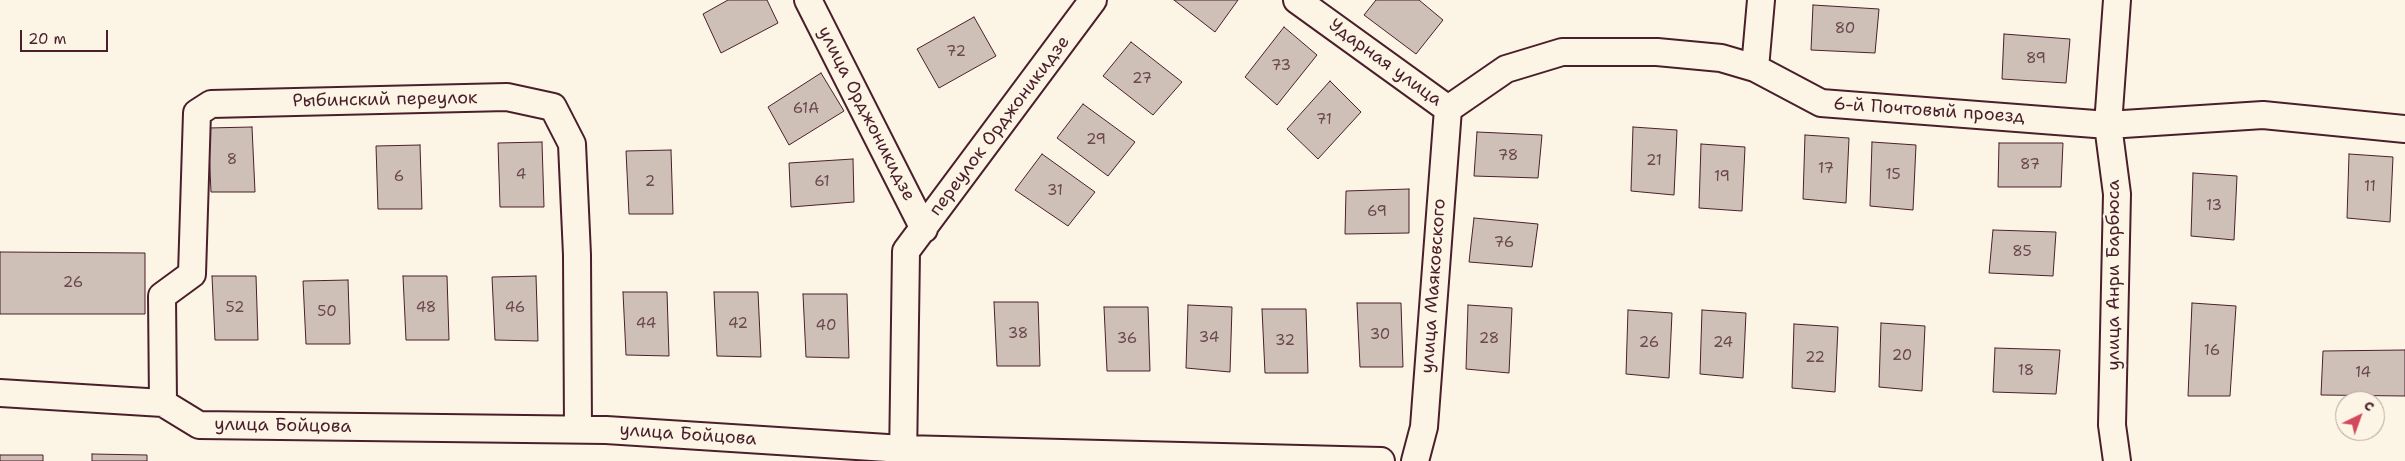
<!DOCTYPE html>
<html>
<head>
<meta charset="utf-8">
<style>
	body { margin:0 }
	#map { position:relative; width:2405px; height:461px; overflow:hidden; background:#fcf5e5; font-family:"Shantell Sans",sans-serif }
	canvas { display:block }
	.north { position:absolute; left:2335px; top:391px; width:50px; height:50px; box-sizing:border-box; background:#fcf5e5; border:1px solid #b59f9b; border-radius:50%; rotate:42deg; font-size:14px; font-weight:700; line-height:20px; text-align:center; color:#4a1f2b }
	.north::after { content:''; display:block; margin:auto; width:18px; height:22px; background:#d1495b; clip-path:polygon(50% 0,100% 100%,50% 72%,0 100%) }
	.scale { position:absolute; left:20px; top:30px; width:88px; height:22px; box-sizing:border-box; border:2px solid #4a1f2b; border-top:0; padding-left:6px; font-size:15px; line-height:18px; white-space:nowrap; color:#4a1f2b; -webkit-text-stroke:4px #fcf5e5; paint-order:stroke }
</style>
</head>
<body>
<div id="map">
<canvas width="2405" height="461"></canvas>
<div class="north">С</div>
<div class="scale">20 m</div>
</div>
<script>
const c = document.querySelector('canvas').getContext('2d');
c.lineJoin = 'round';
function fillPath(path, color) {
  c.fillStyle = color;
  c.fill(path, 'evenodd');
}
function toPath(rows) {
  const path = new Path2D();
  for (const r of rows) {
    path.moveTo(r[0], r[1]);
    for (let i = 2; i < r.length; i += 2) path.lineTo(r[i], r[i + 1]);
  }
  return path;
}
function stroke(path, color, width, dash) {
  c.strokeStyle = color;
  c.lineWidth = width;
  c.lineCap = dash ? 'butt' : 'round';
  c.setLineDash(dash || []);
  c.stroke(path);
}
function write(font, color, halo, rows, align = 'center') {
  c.font = font + ' "Shantell Sans",sans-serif';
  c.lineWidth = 4.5;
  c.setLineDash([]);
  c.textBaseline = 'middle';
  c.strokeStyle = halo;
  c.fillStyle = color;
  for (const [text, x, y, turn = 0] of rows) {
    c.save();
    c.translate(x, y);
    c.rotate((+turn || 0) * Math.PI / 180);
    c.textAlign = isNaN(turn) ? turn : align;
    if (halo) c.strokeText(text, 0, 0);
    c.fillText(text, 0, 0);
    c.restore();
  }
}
const building = toPath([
	[728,0,767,0,778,23,721,53,703,14,728,0],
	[1174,0,1238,0,1215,32,1174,0],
	[1376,0,1419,0,1443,20,1416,54,1364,15,1376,0],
	[1813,5,1879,9,1875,53,1811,50,1813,5],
	[974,17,996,56,939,88,917,49,974,17],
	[1284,27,1317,55,1277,105,1245,77,1284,27],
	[2004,34,2070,39,2066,83,2002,79,2004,34],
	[1131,42,1182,82,1153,115,1103,76,1131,42],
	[821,73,844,111,789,145,768,107,821,73],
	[1330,81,1361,112,1318,159,1287,129,1330,81],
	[1083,104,1135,142,1108,176,1057,138,1083,104],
	[252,127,255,192,211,192,208,128,252,127],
	[1633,127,1677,130,1674,195,1631,191,1633,127],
	[1477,132,1542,135,1538,178,1474,176,1477,132],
	[1805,135,1849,138,1846,203,1803,199,1805,135],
	[542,142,544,207,500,207,498,143,542,142],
	[1872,142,1916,145,1913,210,1870,206,1872,142],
	[1999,143,2063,143,2061,187,1998,187,1999,143],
	[1701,144,1745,147,1742,211,1699,208,1701,144],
	[420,145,422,209,378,209,376,146,420,145],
	[671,150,673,214,629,214,626,151,671,150],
	[1042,154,1095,192,1068,226,1015,190,1042,154],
	[2349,154,2393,157,2390,222,2347,218,2349,154],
	[853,159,854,202,791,207,789,163,853,159],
	[2193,173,2237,176,2234,240,2191,236,2193,173],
	[1409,189,1409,233,1345,234,1346,191,1409,189],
	[1474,218,1538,224,1532,267,1469,262,1474,218],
	[1993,230,2056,232,2053,276,1989,273,1993,230],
	[0,252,145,253,145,314,0,314,0,252],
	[212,276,256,276,258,340,215,340,212,276],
	[403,276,447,276,449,340,406,340,403,276],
	[536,276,538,341,495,340,492,277,536,276],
	[348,280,350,344,306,344,303,281,348,280],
	[623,292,667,292,669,356,626,355,623,292],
	[714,292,758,292,761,357,717,356,714,292],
	[803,294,847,294,849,358,806,357,803,294],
	[994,302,1038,302,1040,366,997,366,994,302],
	[1357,303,1401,303,1403,367,1360,367,1357,303],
	[2192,303,2236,306,2230,396,2188,396,2192,303],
	[1188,305,1232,307,1230,372,1186,368,1188,305],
	[1468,305,1512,308,1509,373,1466,369,1468,305],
	[1104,307,1148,307,1150,371,1107,371,1104,307],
	[1262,309,1306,309,1308,373,1265,373,1262,309],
	[1628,310,1672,313,1669,378,1626,374,1628,310],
	[1702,310,1746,313,1743,378,1700,374,1702,310],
	[1881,323,1925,326,1922,391,1879,387,1881,323],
	[1794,324,1838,327,1835,392,1792,388,1794,324],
	[1995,348,2060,350,2056,394,1993,392,1995,348],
	[2405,350,2405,396,2321,395,2323,351,2405,350],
	[92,454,147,455,147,461,92,461,92,454],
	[0,455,43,455,43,461,0,461,0,455]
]);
fillPath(building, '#cfc0b7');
stroke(building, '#4a1f2b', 1);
const street = toPath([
	[808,0,924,229],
	[1297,0,1448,109],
	[2117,0,2108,125,2117,194,2112,425,2117,461],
	[1755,68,1761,0],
	[1448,109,1506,69,1562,52,1657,52,1721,58,1755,68,1821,103,2108,125,2263,115,2405,129],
	[0,393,163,403,199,425,606,430,903,449,1381,461],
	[163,403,162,296,192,274,197,113,211,104,507,97,553,107,572,144,577,255,578,429],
	[903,461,906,251,1093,0],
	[1415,461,1424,427,1448,109]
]);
stroke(street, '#4a1f2b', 30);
stroke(street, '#fcf5e5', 26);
write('15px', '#6b474e', null, [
	["80",1845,29],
	["72",956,52],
	["89",2036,59],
	["73",1281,66],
	["27",1142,79],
	["61А",806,109],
	["71",1324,120],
	["29",1096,140],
	["78",1508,156],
	["8",232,160],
	["21",1654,161],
	["87",2030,165],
	["17",1826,169],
	["4",521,175],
	["15",1893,175],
	["6",399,177],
	["19",1722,177],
	["2",650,182],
	["61",822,182],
	["11",2370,187],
	["31",1055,191],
	["13",2214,206],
	["69",1377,212],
	["76",1504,243],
	["85",2022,252],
	["26",73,283],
	["52",235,308],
	["48",426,308],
	["46",515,308],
	["50",327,312],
	["44",646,324],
	["42",738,324],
	["40",826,326],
	["38",1018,334],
	["30",1380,335],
	["34",1209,338],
	["36",1127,339],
	["28",1489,339],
	["32",1285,341],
	["26",1649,343],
	["24",1723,343],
	["16",2212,351],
	["20",1902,356],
	["22",1815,358],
	["18",2026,371],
	["14",2363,373]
]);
write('18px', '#4a1f2b', '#fcf5e5', [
	["Ударная улица",1385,63,36],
	["Рыбинский переулок",385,100,-1],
	["6-й Почтовый проезд",1929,111,4],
	["улица Орджоникидзе",866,114,63],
	["переулок Орджоникидзе",1000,126,-53],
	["улица Анри Барбюса",2114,275,-90],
	["улица Маяковского",1434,286,-86],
	["улица Бойцова",283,426,1],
	["улица Бойцова",688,435,4]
]);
</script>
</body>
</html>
